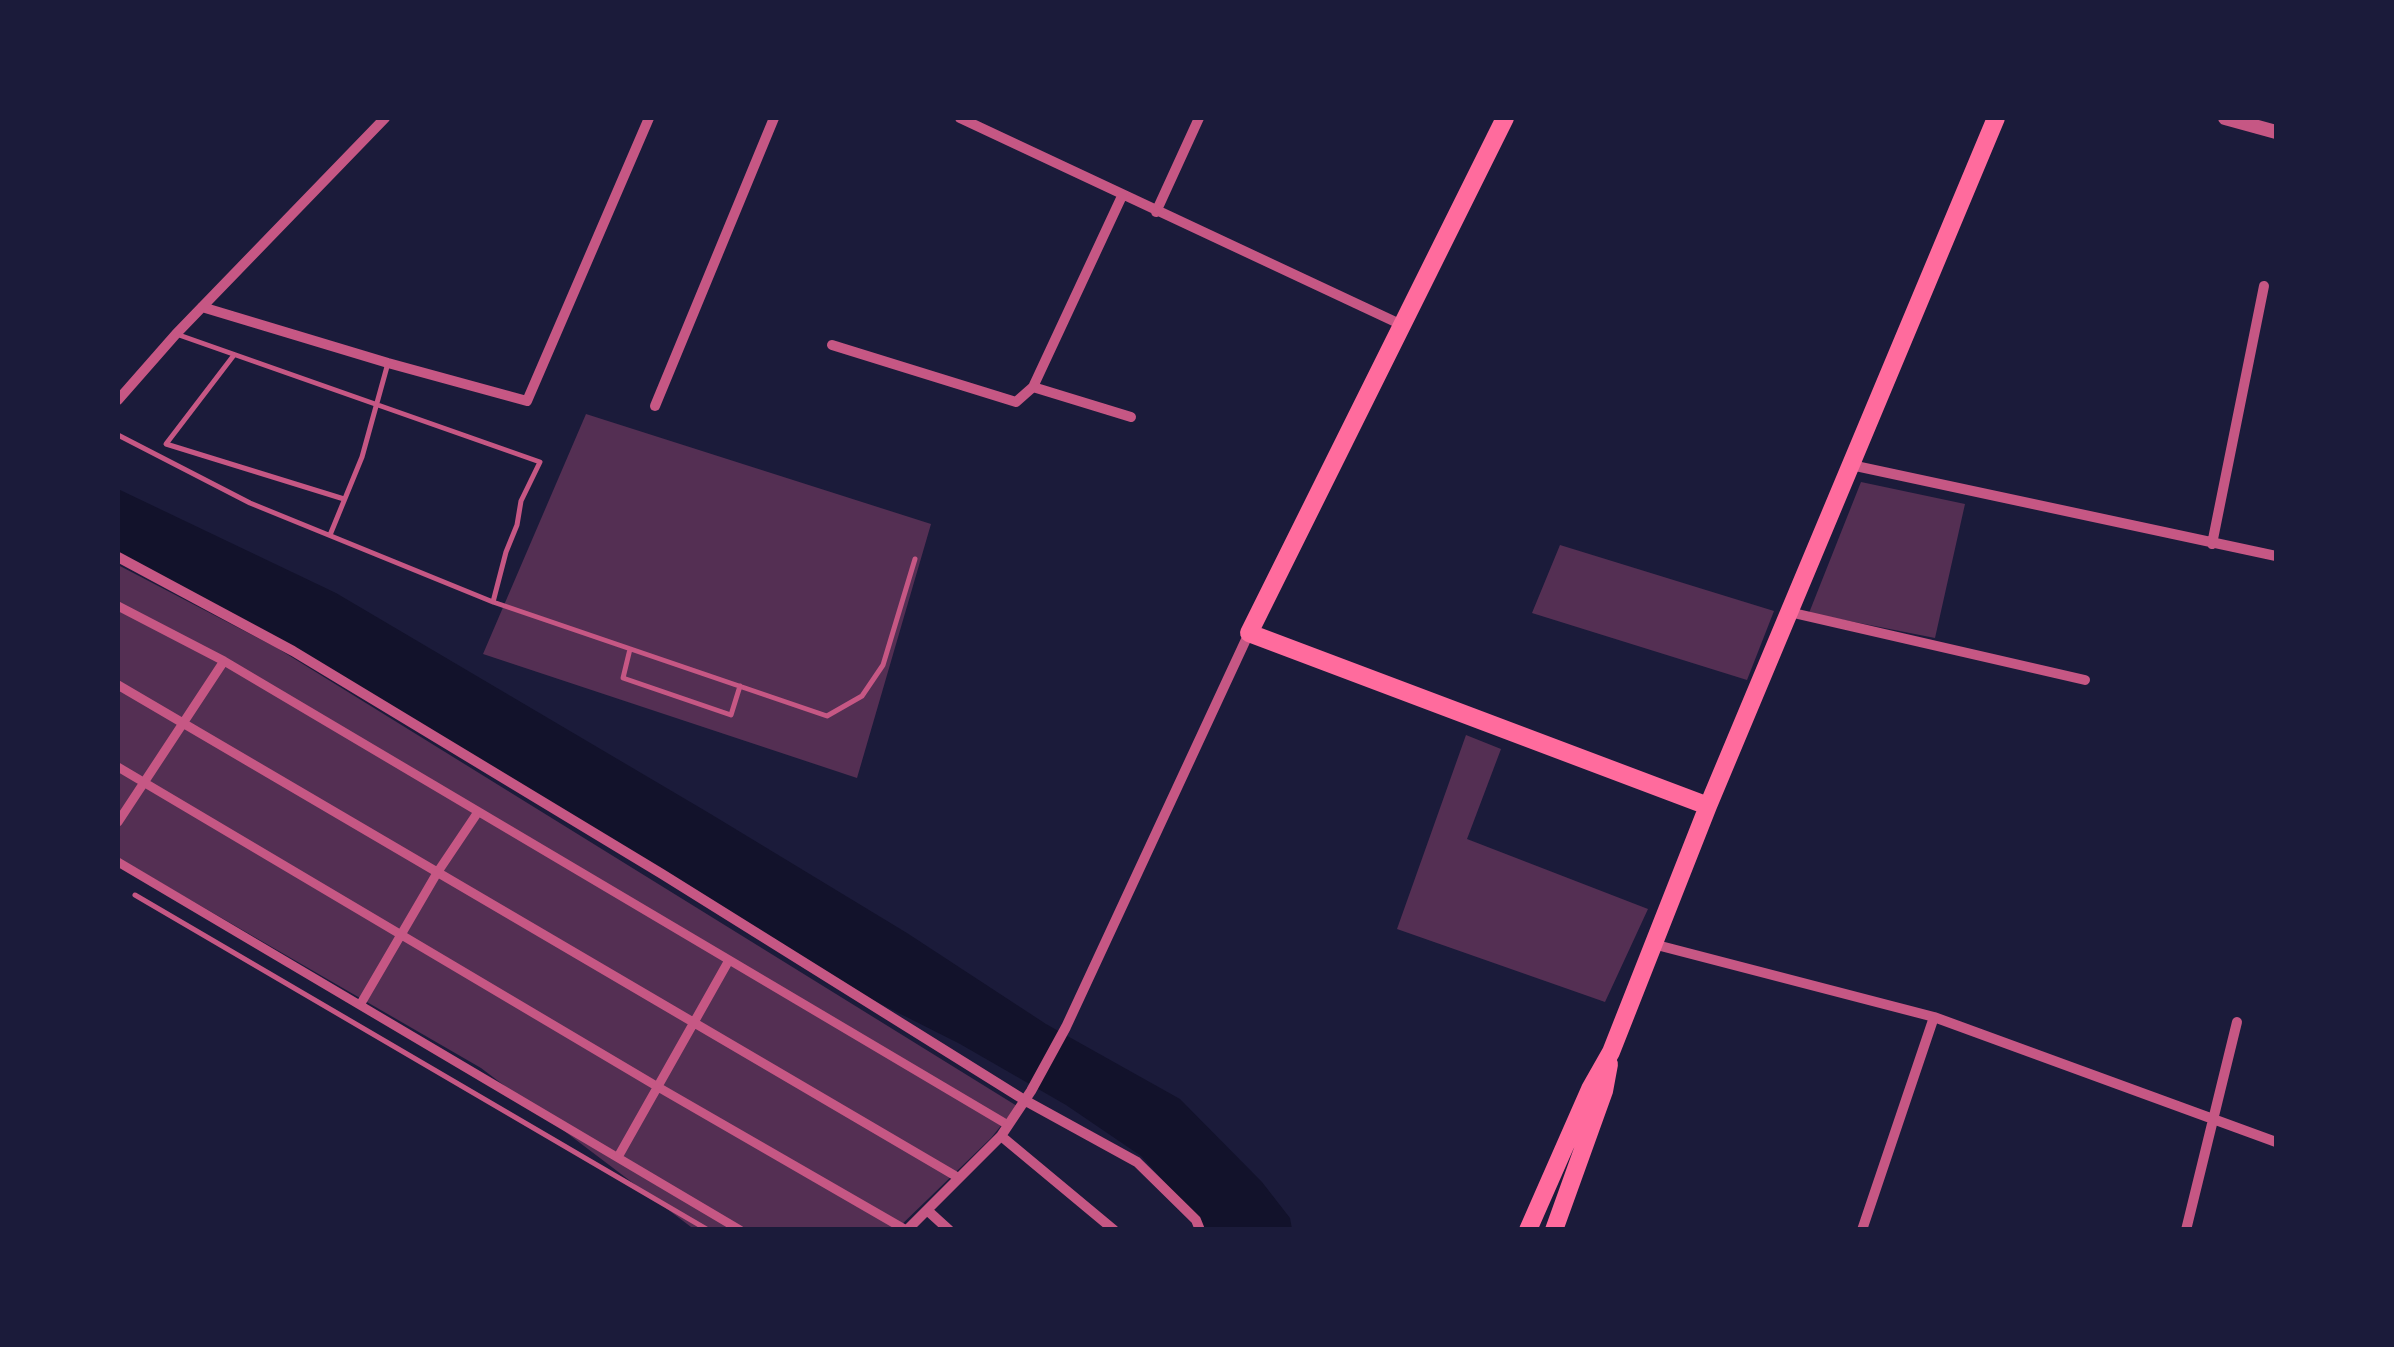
<!DOCTYPE html>
<html>
<head>
<meta charset="utf-8">
<style>
	body { margin:0 }
	#map { position:relative; width:2394px; height:1347px; overflow:hidden; background:#1b1b3a; font-family:Signika,sans-serif }
	canvas { display:block }
	.frame { position:absolute; inset:0; border:120px solid #1b1b3a; pointer-events:none }
</style>
</head>
<body>
<div id="map">
<canvas width="2394" height="1347"></canvas>
<div class="frame"></div>
</div>
<script>
const c = document.querySelector('canvas').getContext('2d');
c.lineJoin = 'round';
function fillPath(path, color) {
  c.fillStyle = color;
  c.fill(path, 'evenodd');
}
function toPath(rows) {
  const path = new Path2D();
  for (const r of rows) {
    path.moveTo(r[0], r[1]);
    for (let i = 2; i < r.length; i += 2) path.lineTo(r[i], r[i + 1]);
  }
  return path;
}
function stroke(path, color, width, dash) {
  c.strokeStyle = color;
  c.lineWidth = width;
  c.lineCap = dash ? 'butt' : 'round';
  c.setLineDash(dash || []);
  c.stroke(path);
}
fillPath(toPath([
	[118,489,336,593,709,813,907,933,1046,1024,1180,1099,1262,1182,1290,1218,1292,1229,1204,1229,1200,1221,1141,1156,1066,1105,960,1044,851,989,296,651,118,556]
]), '#12122b');
fillPath(toPath([
	[586,414,931,524,857,778,483,654],
	[1861,482,1965,504,1935,638,1809,613],
	[1560,545,1774,611,1747,680,1532,613],
	[118,565,277,648,1017,1106,991,1138,896,1230,695,1230,481,1068,118,858],
	[1466,735,1501,749,1467,839,1648,909,1605,1002,1397,929]
]), '#542f53');
stroke(toPath([
	[179,335,540,462,521,501,517,525,506,552,493,602],
	[234,355,166,444,344,499],
	[118,435,250,503,493,602,827,716,862,696,883,665,915,559],
	[330,535,362,457,388,363],
	[630,649,623,678,731,715,740,686],
	[135,895,708,1230]
]), '#c65784', 5);
stroke(toPath([
	[118,606,224,661,1008,1125],
	[118,685,959,1178],
	[118,767,658,1087,906,1230],
	[118,822,224,661],
	[118,862,740,1230],
	[360,1005,437,873,478,812],
	[618,1157,728,962]
]), '#c65784', 9);
stroke(toPath([
	[960,118,1402,325],
	[1156,212,1199,118],
	[202,307,388,363,527,401,649,118],
	[832,345,1016,402,1033,387,1122,196],
	[1033,387,1131,417],
	[118,400,176,334,385,118],
	[655,406,774,118],
	[1851,465,2276,556],
	[2212,544,2264,286],
	[118,557,293,651,662,874,1026,1101,1137,1162,1196,1220,1200,1230],
	[1789,612,2085,680],
	[1653,944,1934,1017,2276,1142],
	[1001,1136,1114,1230],
	[927,1210,949,1230],
	[907,1230,1001,1136,1031,1091,1066,1027,1249,633],
	[1862,1230,1934,1017],
	[2186,1230,2237,1022]
]), '#c65784', 10);
stroke(toPath([
	[2225,118,2276,132]
]), '#c65784', 14);
stroke(toPath([
	[1505,118,1249,633,1708,806],
	[1528,1230,1590,1089,1611,1052,1708,806,1996,118],
	[1554,1230,1604,1091,1609,1064]
]), '#ff6b9d', 18);
</script>
</body>
</html>
